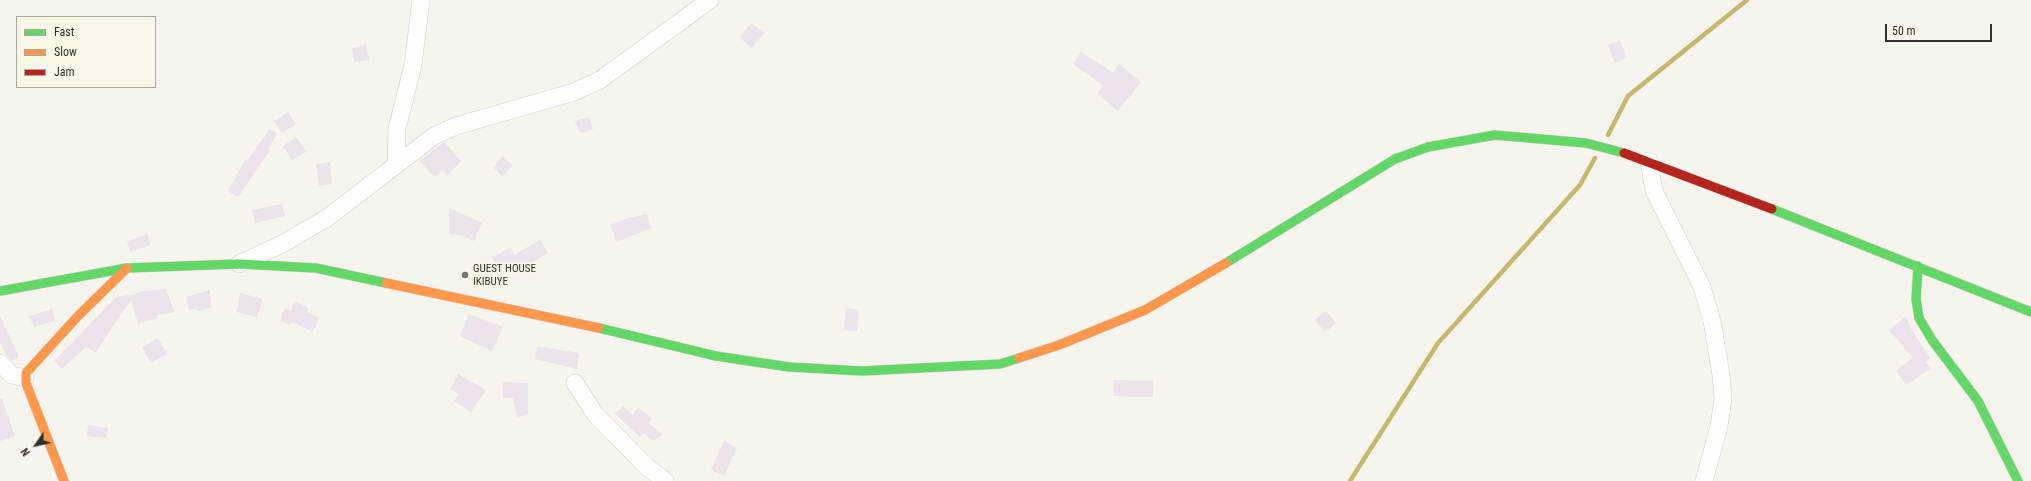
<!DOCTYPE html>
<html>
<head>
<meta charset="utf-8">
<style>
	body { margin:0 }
	#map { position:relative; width:2031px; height:481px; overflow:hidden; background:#f6f4ec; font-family:"Roboto Condensed",sans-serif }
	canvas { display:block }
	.legend { position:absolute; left:16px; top:16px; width:140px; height:72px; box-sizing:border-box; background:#faf7e8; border:1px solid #aaa89c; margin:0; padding:5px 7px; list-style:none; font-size:12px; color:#32312b }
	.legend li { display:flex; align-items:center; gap:8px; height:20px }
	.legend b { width:20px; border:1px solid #aaa89c }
	.north { position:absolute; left:16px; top:425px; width:40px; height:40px; -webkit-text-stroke:3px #faf7e8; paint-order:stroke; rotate:236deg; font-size:11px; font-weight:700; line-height:16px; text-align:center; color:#32312b }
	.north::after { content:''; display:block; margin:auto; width:14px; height:18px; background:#32312b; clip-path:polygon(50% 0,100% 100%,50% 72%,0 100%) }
	.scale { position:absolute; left:1885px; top:24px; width:107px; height:18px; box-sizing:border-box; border:2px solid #32312b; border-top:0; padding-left:5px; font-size:12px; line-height:14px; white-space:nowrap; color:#32312b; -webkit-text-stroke:3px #faf7e8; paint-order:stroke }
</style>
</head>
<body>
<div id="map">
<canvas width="2031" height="481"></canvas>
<ul class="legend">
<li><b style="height:5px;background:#63d668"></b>Fast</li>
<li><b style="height:5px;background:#ff974d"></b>Slow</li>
<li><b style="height:5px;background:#b3261e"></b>Jam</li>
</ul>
<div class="north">N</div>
<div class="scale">50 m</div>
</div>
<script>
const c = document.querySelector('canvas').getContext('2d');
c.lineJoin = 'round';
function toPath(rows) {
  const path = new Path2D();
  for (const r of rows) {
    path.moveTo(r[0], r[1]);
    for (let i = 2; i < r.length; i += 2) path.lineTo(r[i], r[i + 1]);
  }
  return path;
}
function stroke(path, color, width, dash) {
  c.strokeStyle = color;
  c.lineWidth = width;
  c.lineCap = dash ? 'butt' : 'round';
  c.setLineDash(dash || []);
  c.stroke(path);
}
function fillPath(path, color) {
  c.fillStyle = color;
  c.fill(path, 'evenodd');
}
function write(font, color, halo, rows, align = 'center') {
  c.font = font + ' "Roboto Condensed",sans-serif';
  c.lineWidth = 3.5;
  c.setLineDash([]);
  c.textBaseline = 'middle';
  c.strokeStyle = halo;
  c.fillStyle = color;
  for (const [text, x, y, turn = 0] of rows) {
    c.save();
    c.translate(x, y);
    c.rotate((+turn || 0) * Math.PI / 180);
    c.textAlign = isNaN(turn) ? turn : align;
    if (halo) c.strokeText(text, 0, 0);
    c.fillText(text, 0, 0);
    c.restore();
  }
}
stroke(toPath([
	[1608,135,1628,96,1747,0],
	[1350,481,1438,343,1580,185,1595,158]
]), '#c6b76f', 4.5);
fillPath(toPath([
	[751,23,764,33,752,48,740,38],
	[1620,40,1627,58,1615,63,1608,45],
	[366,45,369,60,354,62,352,48],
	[1081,52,1113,73,1119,64,1141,82,1118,111,1097,94,1103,85,1073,64],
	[288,112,296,124,282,133,274,121],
	[589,117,593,129,580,133,575,121],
	[270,129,277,134,268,149,270,150,238,197,228,191,245,160,247,161],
	[296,137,306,152,292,160,283,146],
	[444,142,461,161,448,175,442,170,435,177,419,161],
	[503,156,513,166,502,176,493,167],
	[330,162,332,184,319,186,316,164],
	[282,204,285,216,255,223,252,210],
	[449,208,482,223,474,241,460,235,449,234],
	[647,214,651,228,617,242,610,225,631,217,631,218],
	[148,234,151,245,130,252,127,241],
	[540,240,548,253,531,263,507,274,503,265,497,268,492,257,511,248,514,255],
	[166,289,174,312,157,315,157,319,138,323,131,300,110,330,96,353,86,347,62,369,54,361,116,297,136,294,142,291],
	[210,290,211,308,198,311,196,309,189,310,186,297],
	[240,293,263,299,257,317,237,312],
	[295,301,309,308,307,312,319,318,313,332,292,322,290,325,280,320,285,308,291,311],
	[846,308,859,310,857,331,844,330],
	[52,309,55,321,34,327,29,316],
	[1326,311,1336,323,1325,332,1315,320],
	[469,314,503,327,492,351,460,336],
	[0,316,19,357,12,361,6,355,0,342],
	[1906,316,1908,324,1930,358,1925,362,1931,368,1906,385,1896,370,1913,358,1889,330],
	[158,338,167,354,151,363,142,347],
	[537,346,579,353,577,369,535,359],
	[458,374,486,390,471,412,454,401,459,394,450,389],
	[1114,380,1153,381,1153,397,1114,396],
	[503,382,528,383,528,415,517,417,513,398,503,398],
	[0,399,2,399,15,436,0,441],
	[623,406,633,415,638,408,652,418,648,423,663,434,653,441,644,433,640,437,615,414],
	[88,425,108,428,106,438,87,436],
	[724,441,737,448,724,476,711,470]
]), '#ebe2eb');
const street = toPath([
	[1649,161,1654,191,1702,287,1712,321,1721,375,1723,399,1719,426,1704,481],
	[396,164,397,129,413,65,421,0],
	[239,264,282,244,327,218,434,136,456,126,574,92,600,80,710,0],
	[0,363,12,375,25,378],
	[575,383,595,414,646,466,665,481]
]);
const fast = toPath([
	[1772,209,2031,312],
	[1226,263,1395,159,1428,147,1495,135,1586,143,1624,153],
	[1918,266,1916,299,1919,318,1932,340,1978,401,2018,481],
	[0,291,127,268,239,264,316,268,386,283],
	[599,328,716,356,789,367,862,371,1000,364,1019,358]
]);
const slow = toPath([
	[386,283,599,328],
	[1019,358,1059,345,1145,310,1226,263],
	[64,481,26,383,26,373,78,316,127,268]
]);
const jam = toPath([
	[1624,153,1772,209]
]);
stroke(street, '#d1cfc9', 18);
stroke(fast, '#d1cfc9', 10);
stroke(slow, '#d1cfc9', 10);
stroke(jam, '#d1cfc9', 10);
stroke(street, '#fefdfc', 17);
stroke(fast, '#63d668', 9);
stroke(slow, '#ff974d', 9);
stroke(jam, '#b3261e', 9);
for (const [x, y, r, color] of [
	[465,275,4,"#77756f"]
]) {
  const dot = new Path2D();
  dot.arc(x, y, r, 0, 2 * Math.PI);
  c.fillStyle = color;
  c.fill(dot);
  stroke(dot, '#faf7e8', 1.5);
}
write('11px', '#32312b', '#faf7e8', [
	["GUEST HOUSE",473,269],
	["IKIBUYE",473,282]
], 'left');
</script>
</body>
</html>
